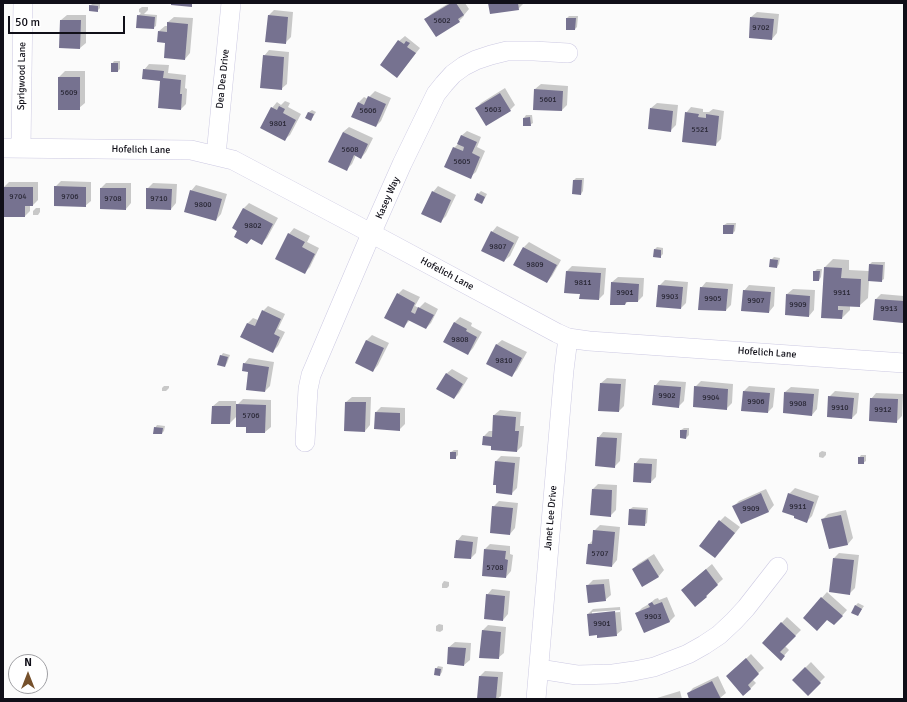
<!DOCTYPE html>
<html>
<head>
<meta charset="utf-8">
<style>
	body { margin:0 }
	#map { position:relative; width:907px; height:702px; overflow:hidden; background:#fbfbfb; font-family:Signika,sans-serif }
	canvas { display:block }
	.frame { position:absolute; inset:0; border:4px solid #100f18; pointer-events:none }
	.north { position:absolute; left:8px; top:654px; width:40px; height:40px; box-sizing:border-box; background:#fff; border:1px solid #9f9fa3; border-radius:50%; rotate:0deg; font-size:11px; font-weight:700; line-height:16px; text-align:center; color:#100f18 }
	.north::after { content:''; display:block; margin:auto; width:14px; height:18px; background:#76512c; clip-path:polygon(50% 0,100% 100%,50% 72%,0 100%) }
	.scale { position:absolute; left:8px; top:16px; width:117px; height:18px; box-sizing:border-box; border:2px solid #100f18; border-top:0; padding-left:5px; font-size:12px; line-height:14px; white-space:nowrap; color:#100f18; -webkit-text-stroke:3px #fff; paint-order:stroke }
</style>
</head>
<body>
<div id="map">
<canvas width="907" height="702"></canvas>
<div class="frame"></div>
<div class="north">N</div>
<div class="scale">50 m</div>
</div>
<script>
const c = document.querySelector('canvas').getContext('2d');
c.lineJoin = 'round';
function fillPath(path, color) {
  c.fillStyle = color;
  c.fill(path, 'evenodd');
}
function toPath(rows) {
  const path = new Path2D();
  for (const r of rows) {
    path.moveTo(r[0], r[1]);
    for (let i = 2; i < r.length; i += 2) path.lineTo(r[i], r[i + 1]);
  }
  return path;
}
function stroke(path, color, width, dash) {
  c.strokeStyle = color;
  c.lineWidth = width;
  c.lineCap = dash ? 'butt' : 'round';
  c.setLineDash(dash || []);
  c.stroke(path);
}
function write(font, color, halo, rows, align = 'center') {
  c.font = font + ' Signika,sans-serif';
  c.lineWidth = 3;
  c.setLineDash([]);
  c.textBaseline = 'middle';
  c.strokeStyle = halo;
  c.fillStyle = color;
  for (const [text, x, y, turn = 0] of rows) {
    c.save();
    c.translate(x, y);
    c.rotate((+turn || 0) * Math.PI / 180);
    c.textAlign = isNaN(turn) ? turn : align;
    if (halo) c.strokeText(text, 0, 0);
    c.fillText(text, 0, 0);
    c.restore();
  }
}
fillPath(toPath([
	[93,3,100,4,100,8,97,11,90,6],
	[449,3,465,3,469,9,464,15,464,16,459,21,426,19,431,14],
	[489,3,524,3,518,9],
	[142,7,148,7,148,10,144,14,157,15,156,26,153,28,138,16,141,13,139,12,139,9],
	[274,10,293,12,291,37,285,43,269,15],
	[757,12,779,14,777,33,772,39,751,17],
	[67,15,86,15,86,43,80,48,60,47,61,20],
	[569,16,578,16,577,27,575,29,567,18],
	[174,17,193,18,190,53,185,59,166,42,159,31,165,26,168,26,168,22],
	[405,36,420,48,402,71,397,77,399,41],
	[269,50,289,52,287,84,281,89,264,56],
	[114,61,120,61,120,69,118,71,112,64],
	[149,64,169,65,168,73,186,75,185,88,187,89,186,104,181,109,161,80,144,70],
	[65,71,85,71,85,103,79,108,59,108,59,77],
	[541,84,568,86,567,105,562,110,535,89],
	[505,88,515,105,510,110,476,109,481,103],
	[375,91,391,98,381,121,376,126,358,103,364,97,368,99,369,97],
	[285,101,290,103,288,107,301,114,290,135,284,140,272,108,277,102,281,105],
	[657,103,678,105,676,125,670,131,651,108],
	[691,107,703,109,703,112,709,112,713,109,724,111,721,139,715,145,686,113],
	[312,110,316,112,313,117,311,120,309,112],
	[526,115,532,115,533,123,530,125,524,118],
	[349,127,373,138,366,152,361,158,356,155,352,164,347,169,343,132],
	[467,131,481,137,477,147,485,151,476,172,470,177,454,148,458,144,461,136],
	[576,178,584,178,583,191,581,194,574,180],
	[61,181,91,182,91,201,85,206,55,187],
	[9,182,38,182,38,200,33,205,30,205,30,211,25,216,3,188],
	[106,183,131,183,131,203,126,209,101,188],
	[153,183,177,184,176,203,171,209,147,189],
	[196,185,227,194,221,214,216,220,191,191],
	[438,186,456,195,446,216,440,222,433,192],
	[481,191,487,194,484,200,482,203,478,194],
	[249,203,278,218,267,238,262,243,252,238,247,243,239,230,243,209],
	[36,208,40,208,40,212,38,215,33,215,33,211],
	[727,223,736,223,735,231,733,233,724,225],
	[497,226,519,237,510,256,504,261,492,232],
	[294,228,310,236,307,242,319,248,310,267,305,272,289,234],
	[529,242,561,260,552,276,547,282,524,247],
	[657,247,663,248,663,254,660,257,655,249],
	[774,257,780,258,779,264,777,267,771,260],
	[833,259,849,260,849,270,869,271,870,264,872,262,885,262,884,279,881,281,869,281,868,298,859,306,850,306,850,310,842,318,822,317,825,267],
	[572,266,606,268,604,294,599,299,581,294,565,293,567,271],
	[817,269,822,269,821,277,819,280,814,272],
	[618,277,644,278,643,296,638,301,629,301,625,304,612,282],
	[665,280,688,282,686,303,681,308,659,286],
	[706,282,733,284,731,305,726,310,701,288],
	[749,285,775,287,774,306,769,312,744,291],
	[403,289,420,297,415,306,419,308,425,302,438,309,431,323,426,328,410,320,403,327,398,294],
	[793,289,815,290,814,310,809,316,787,294],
	[881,294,904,296,904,321,903,322,874,320,876,299],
	[268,306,285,314,278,329,285,332,278,346,273,351,241,337,248,323,253,318,258,320,263,311],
	[460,317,472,323,471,326,482,332,473,348,468,354,454,323],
	[372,335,389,343,378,365,373,371,356,363,367,340],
	[502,340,527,352,517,370,512,375,496,345],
	[223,353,230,355,227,363,225,366,221,356],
	[249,358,274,362,270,386,265,391,244,364],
	[452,369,468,378,459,393,454,398,446,374],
	[607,378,626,379,624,406,619,411,599,410,601,383],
	[660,380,686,382,684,401,679,406,655,386],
	[701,381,733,384,732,403,726,409,695,387],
	[164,386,169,386,169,388,166,391,162,391,162,388],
	[749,386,775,388,773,407,768,412,742,410,744,391],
	[791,387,819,389,817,409,812,415,785,392],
	[835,391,859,393,857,413,852,418,829,397],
	[876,393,903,394,902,416,896,422,871,399],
	[352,397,371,397,370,425,365,431,346,430,346,402],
	[243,399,271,400,271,427,265,432,247,432,247,426,237,416,230,423,213,406,219,401,236,401,236,406],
	[381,407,405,408,405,424,399,430,376,412],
	[500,410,521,412,520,426,524,426,522,446,517,451,483,437,489,431,493,431,494,415],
	[157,425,165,426,164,431,162,433,155,428],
	[684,428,689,428,689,435,686,438,681,430],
	[603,432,622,433,620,461,615,466,598,438],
	[454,450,458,450,458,455,455,458,451,452],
	[822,451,826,452,826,455,823,458,819,457,819,453],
	[861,455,866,455,866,461,863,463,859,458],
	[501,456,520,457,517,488,511,494,496,461],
	[640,458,657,459,656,477,651,482,635,464],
	[598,484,617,485,616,510,610,516,591,514,593,489],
	[795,488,819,496,812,516,807,521,789,494],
	[766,489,774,505,769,511,741,523,734,506,739,501],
	[499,501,518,503,515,528,510,534,493,507],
	[633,507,648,508,647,523,644,525,630,509],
	[846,510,853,538,848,544,829,548,822,520,828,514],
	[725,516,740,527,720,552,720,521],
	[600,525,620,527,617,560,612,566,589,544,593,540,594,531],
	[462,535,478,537,476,553,471,558,457,541],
	[490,544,510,546,510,554,513,555,511,571,506,577,485,549],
	[839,553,859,555,855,588,849,594,834,558],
	[654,554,664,570,659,576,643,585,633,569,638,564],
	[712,564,723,579,711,590,711,591,706,597,687,585],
	[609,579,611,595,605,600,587,586,593,580],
	[444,581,449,582,449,586,447,588,442,588,442,584],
	[492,589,510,591,508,614,503,620,487,595],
	[827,592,847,610,839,619,804,618],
	[667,597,675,616,670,621,644,632,637,613,642,608,649,604,655,599,658,598,659,600],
	[858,603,864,606,858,615,855,606],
	[620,607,622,630,616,635,588,614,593,609],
	[620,610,620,612,592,614,592,612],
	[787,617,801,630,785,646,789,650,781,659,763,643],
	[439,624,443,625,443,630,440,632,436,631,436,626],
	[488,625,506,627,504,653,498,658,482,631],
	[455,642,471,643,470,660,464,665,449,647],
	[751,654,764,668,752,679,756,683,744,695,733,671],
	[811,662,825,677,808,694,793,680],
	[438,666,443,667,442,672,440,675,436,669],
	[485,671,503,672,501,696,497,699,478,699,480,676],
	[718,676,726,693,720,698,690,699,688,694,693,688],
	[680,691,682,699,655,699,657,698]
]), '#0003');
fillPath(toPath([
	[171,3,192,3,192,7,171,5],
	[451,3,456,3,464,15,458,19,460,22,436,37,424,19],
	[488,3,518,3,519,10,490,14],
	[89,5,98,6,98,12,89,11],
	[137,15,155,17,154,29,136,28],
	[268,15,288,17,286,44,265,42],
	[750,17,774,19,772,40,749,38],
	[566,18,576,18,575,30,566,30],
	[60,20,81,20,80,49,59,48],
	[167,22,188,24,185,60,164,58,165,43,157,42,158,31,167,32],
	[398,40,404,44,406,41,410,43,407,47,416,53,397,78,380,65],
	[263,55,284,57,282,90,260,88],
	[111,63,118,63,118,72,111,72],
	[143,69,164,71,163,78,181,80,180,94,182,94,181,110,158,108,160,81,142,79],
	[58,77,80,77,80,110,58,110],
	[534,89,563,91,562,111,533,110],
	[500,93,511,111,486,126,475,108],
	[368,96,386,104,376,127,351,117,358,102,364,105],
	[279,106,285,109,283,113,296,120,285,141,260,128,271,107,277,110],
	[650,108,673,111,671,132,648,129],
	[308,112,314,114,311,121,305,118],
	[685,112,699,114,698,117,706,118,706,114,719,116,716,146,682,142],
	[530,117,531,126,523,126,523,118],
	[343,132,368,144,361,159,354,155,347,171,328,162],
	[461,135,477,142,472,153,480,157,471,179,444,167,453,147,463,151,464,147,457,144],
	[573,180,582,180,581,195,572,194],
	[54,186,86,187,86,207,54,206],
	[3,187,33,187,33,206,25,206,25,217,3,217],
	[100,188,126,188,126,210,100,209],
	[146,188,172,189,171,210,146,209],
	[190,190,222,199,216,221,184,212],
	[432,191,451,200,441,223,421,214],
	[477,193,485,197,482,204,474,200],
	[243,208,273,224,262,245,251,239,247,244,234,237,237,231,232,228],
	[723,225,734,225,733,234,723,234],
	[491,231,514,243,504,262,481,251],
	[288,233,305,242,302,247,315,254,305,274,275,259],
	[523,247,557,265,547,283,513,265],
	[654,249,661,250,661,258,653,257],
	[770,259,778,260,777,268,769,267],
	[869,264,883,265,882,282,868,281],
	[824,267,842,268,841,278,861,279,860,307,838,306,838,310,843,310,842,319,821,318],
	[566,271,601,273,599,300,579,299,580,294,564,293],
	[813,271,820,271,819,281,813,281],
	[611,282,639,284,638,302,626,302,625,305,610,305],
	[658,285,683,287,681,309,656,307],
	[700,287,728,289,726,311,698,310],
	[743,290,771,292,769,313,741,311],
	[397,293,415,303,411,312,415,314,418,307,434,315,426,329,408,320,404,328,384,318],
	[786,294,810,296,809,317,785,315],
	[875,299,904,301,903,323,873,320],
	[262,310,281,319,274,334,280,337,273,353,240,337,247,323,255,326],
	[454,322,467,329,466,331,477,337,468,355,443,342],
	[366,340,384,348,373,372,355,363],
	[496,344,522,358,512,377,486,364],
	[220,355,228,357,225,367,217,365],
	[243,363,269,367,265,392,246,390,248,372,242,371],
	[446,373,463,384,454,399,436,389],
	[600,383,621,384,619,412,598,411],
	[654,385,681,387,679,408,652,405],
	[694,386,728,389,727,410,693,407],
	[743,391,770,393,768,413,741,411],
	[784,392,814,394,812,416,783,413],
	[828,396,854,398,852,419,827,417],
	[870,398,898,399,897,423,869,421],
	[345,402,366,402,365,432,344,431],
	[236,404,266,405,265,433,246,433,246,427,236,427],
	[212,406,231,406,230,424,211,424],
	[375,412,400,413,400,431,374,429],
	[493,415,516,417,515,431,519,431,517,452,491,450,491,446,482,445,483,436,492,437],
	[154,427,163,428,162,434,153,434],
	[680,430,687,430,686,439,680,438],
	[597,437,617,438,615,468,595,466],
	[450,452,456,452,456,459,450,459],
	[858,457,864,457,864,464,858,464],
	[495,461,515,463,512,495,496,493,496,485,493,485],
	[634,463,652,464,651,483,633,482],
	[592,489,612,490,611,517,590,515],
	[761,493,769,512,741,524,732,506],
	[788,493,814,502,807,523,794,518,794,516,782,512],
	[492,506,513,508,510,535,490,533],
	[629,509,646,510,645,526,628,525],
	[841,515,848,545,829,549,821,519],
	[719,520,735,533,715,558,699,546],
	[593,530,615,532,612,567,586,564,588,544,592,544],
	[456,540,473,542,471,559,454,558],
	[484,549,506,551,505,559,508,560,506,578,482,576],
	[833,558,854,560,850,595,829,592],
	[648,559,659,577,642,587,632,569],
	[706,569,718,585,706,596,707,597,695,607,681,590],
	[604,584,606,601,588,603,586,585],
	[486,594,505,596,503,621,484,619],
	[821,597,843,616,834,625,827,620,817,631,803,618],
	[652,602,654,605,662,602,670,622,644,633,635,613,650,607,648,604],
	[855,605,862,609,858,616,851,613],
	[615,611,617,636,597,638,597,635,589,636,587,614],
	[781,622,796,636,780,652,785,656,781,661,762,643],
	[482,630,501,632,499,659,479,658],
	[448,647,466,648,464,666,447,664],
	[746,658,759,674,748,685,751,689,743,696,726,676],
	[805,667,821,683,808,696,792,680],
	[435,668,441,669,440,676,434,675],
	[479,676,498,677,496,699,477,699],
	[712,681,721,699,689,699,687,693]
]), '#767290');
const street = toPath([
	[3,148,191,150,233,160,352,223,557,333,568,338,589,341,904,363],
	[21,148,23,3],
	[216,155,231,3],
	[305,442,308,389,311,375,371,234,402,164,436,94,444,84,453,74,464,66,476,60,491,55,507,51,534,51,568,53],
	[539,669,577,675,613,674,634,671,654,667,688,654,704,645,719,635,734,621,746,608,778,567],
	[536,699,564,370,568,338]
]);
stroke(street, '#ccc9e2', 20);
stroke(street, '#fff', 19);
write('8px', '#2a2836', null, [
	["5602",442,21],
	["9702",761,28],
	["5609",69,93],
	["5601",548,100],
	["5603",493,110],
	["5606",368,111],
	["9801",278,124],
	["5521",700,130],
	["5608",350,150],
	["5605",462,162],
	["9704",18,197],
	["9706",70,197],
	["9708",113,199],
	["9710",159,199],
	["9800",203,205],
	["9802",253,226],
	["9807",498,247],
	["9809",535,265],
	["9811",583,283],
	["9901",625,293],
	["9911",842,293],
	["9903",670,297],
	["9905",713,299],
	["9907",756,301],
	["9909",798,305],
	["9913",889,309],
	["9808",460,340],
	["9810",504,361],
	["9902",667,396],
	["9904",711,398],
	["9906",756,402],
	["9908",798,404],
	["9910",840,408],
	["9912",883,410],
	["5706",251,416],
	["9911",798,507],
	["9909",751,509],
	["5707",600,554],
	["5708",495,568],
	["9903",653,617],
	["9901",602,624]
]);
write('10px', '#100f18', '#fff', [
	["Sprigwood Lane",22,76,-89],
	["Dea Dea Drive",223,79,-84],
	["Hofelich Lane",141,150,1],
	["Kasey Way",388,198,-66],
	["Hofelich Lane",447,274,28],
	["Hofelich Lane",767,353,4],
	["Janet Lee Drive",551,518,-85]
]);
</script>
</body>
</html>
